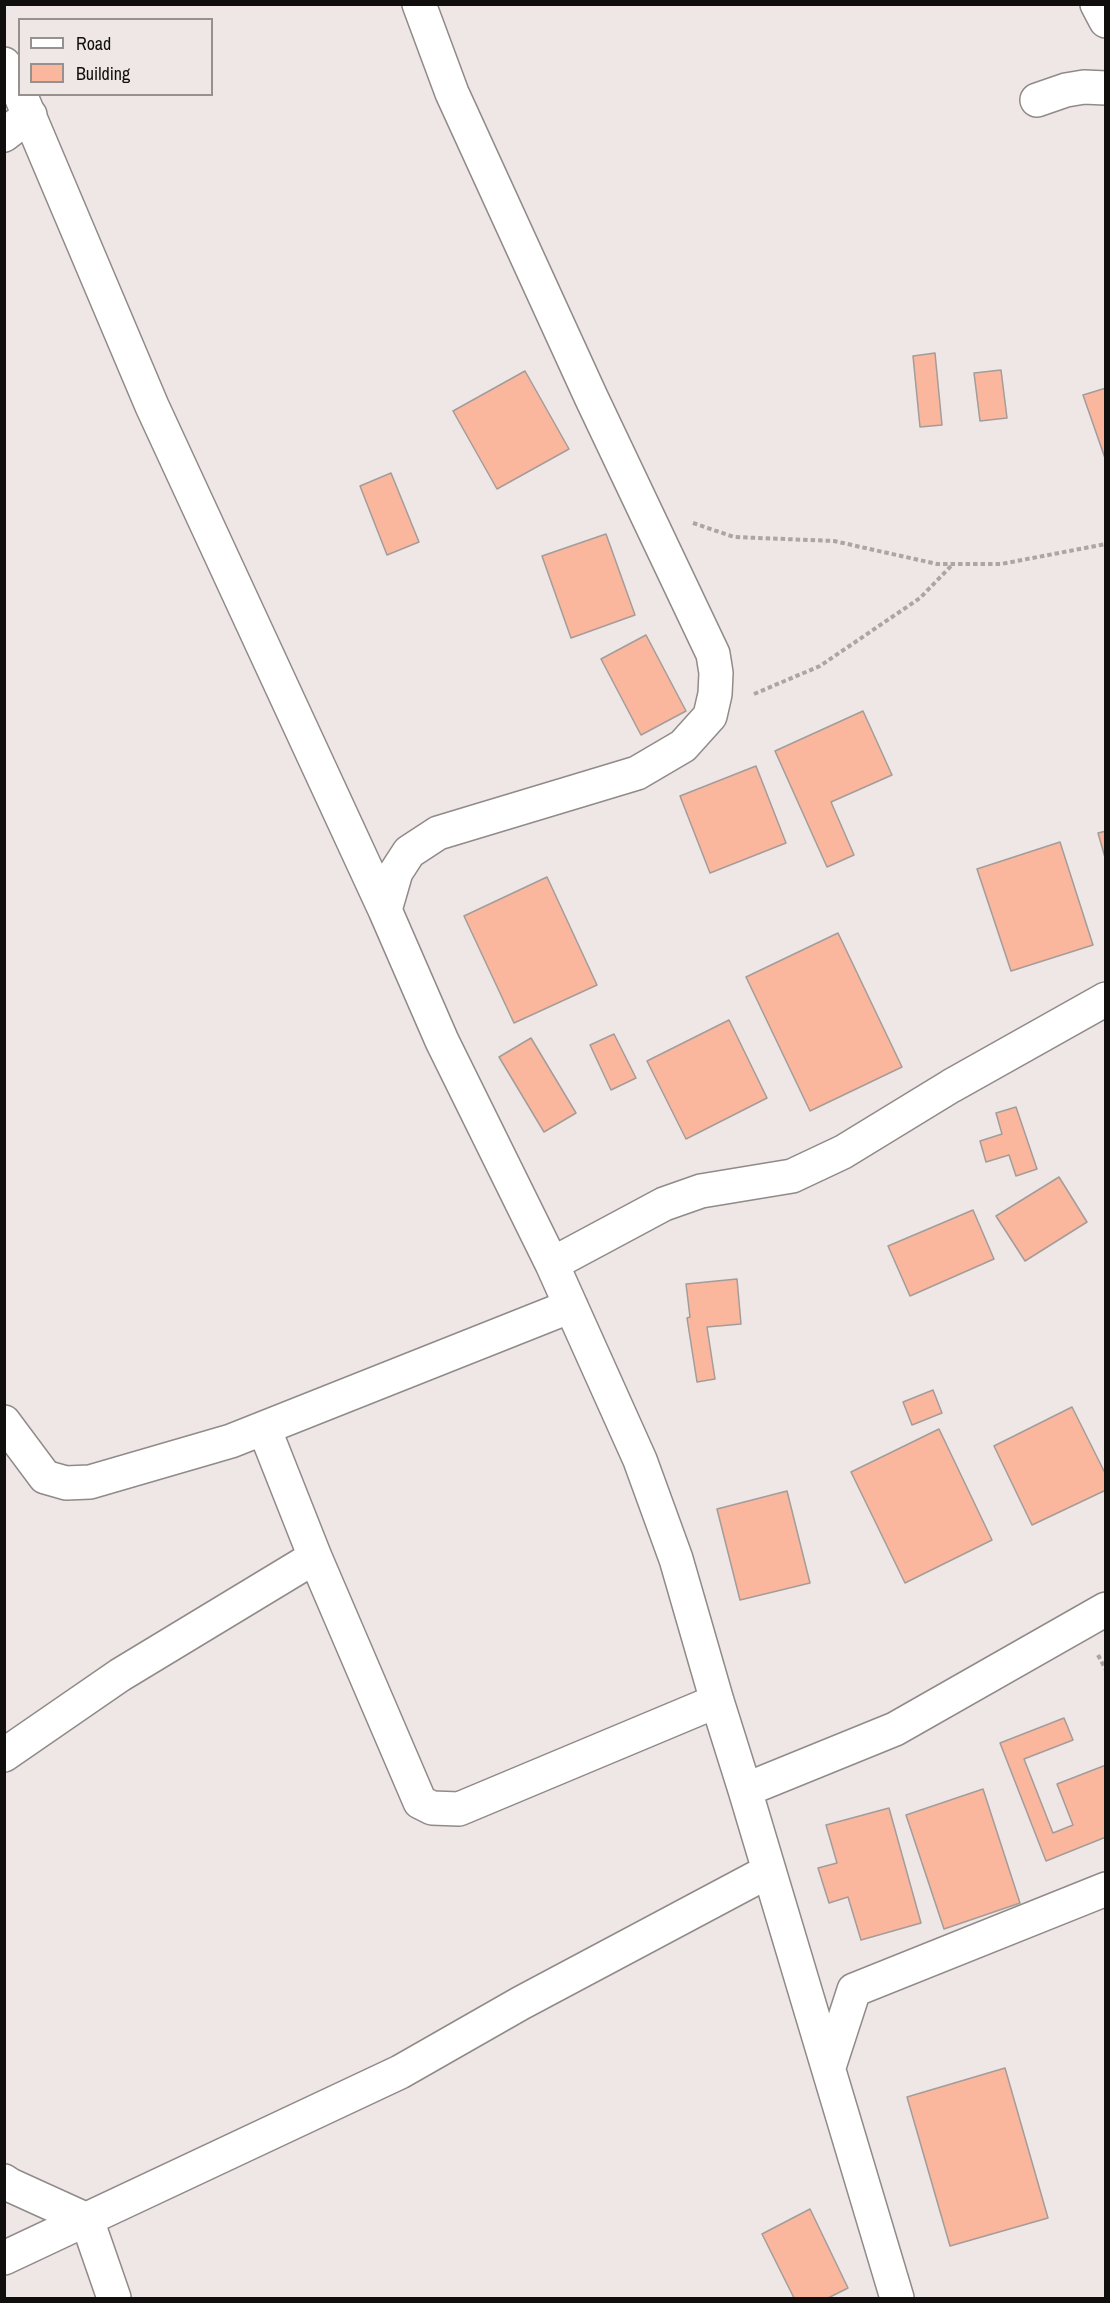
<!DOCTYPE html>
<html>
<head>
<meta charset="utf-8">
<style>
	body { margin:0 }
	#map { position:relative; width:1110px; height:2303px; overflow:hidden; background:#eee7e5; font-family:"Archivo Narrow",sans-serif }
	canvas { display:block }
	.frame { position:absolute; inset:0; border:6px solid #110e0e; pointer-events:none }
	.legend { position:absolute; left:18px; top:18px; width:195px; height:78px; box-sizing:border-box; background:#eee7e5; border:2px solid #96908f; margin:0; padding:8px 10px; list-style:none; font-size:18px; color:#110e0e }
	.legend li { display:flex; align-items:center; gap:12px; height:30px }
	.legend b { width:30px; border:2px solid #96908f }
</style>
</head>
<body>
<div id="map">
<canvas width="1110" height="2303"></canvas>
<div class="frame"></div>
<ul class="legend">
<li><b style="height:8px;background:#fff"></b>Road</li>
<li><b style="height:16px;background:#fab79d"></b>Building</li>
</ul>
</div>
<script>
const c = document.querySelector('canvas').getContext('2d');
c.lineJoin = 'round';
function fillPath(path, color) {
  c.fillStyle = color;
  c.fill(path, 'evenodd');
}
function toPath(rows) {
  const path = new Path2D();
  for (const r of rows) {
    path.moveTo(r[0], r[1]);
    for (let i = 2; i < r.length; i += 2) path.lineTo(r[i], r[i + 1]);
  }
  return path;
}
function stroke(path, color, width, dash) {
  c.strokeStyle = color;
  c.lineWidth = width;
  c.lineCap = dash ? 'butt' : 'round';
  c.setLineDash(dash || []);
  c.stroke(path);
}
const building = toPath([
	[935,353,942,425,920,427,913,356,935,353],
	[1001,370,1007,418,980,421,974,373,1001,370],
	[525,371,569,449,497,489,453,411,525,371],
	[1106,388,1106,461,1083,395,1106,388],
	[391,473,419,542,387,555,360,486,391,473],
	[606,534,635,615,571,638,542,556,606,534],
	[646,635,686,711,641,735,601,659,646,635],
	[863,711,892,775,831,802,854,855,827,867,775,751,863,711],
	[756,766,786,843,710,873,680,796,756,766],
	[1106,831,1106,861,1098,833,1106,831],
	[1060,842,1093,945,1011,971,977,869,1060,842],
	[547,877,597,985,514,1023,464,916,547,877],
	[838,933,902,1067,810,1111,746,977,838,933],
	[729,1020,767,1098,686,1139,647,1061,729,1020],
	[614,1034,636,1078,611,1090,590,1045,614,1034],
	[531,1038,576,1113,544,1132,499,1057,531,1038],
	[1016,1107,1037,1169,1016,1176,1009,1155,986,1162,980,1141,1002,1134,996,1113,1016,1107],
	[1059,1177,1087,1222,1025,1261,996,1216,1059,1177],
	[973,1210,994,1259,910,1296,888,1246,973,1210],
	[737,1279,741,1324,707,1327,715,1379,697,1382,687,1318,690,1317,686,1284,737,1279],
	[933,1390,942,1413,912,1425,903,1402,933,1390],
	[1072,1407,1106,1475,1106,1490,1032,1525,994,1446,1072,1407],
	[939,1429,992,1540,905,1583,851,1472,939,1429],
	[787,1491,810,1583,740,1600,717,1509,787,1491],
	[1064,1718,1073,1740,1024,1759,1053,1833,1073,1825,1057,1784,1106,1765,1106,1837,1046,1861,1000,1743,1064,1718],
	[983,1789,1020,1903,944,1929,906,1815,983,1789],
	[889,1808,921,1923,861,1940,848,1897,829,1903,818,1868,837,1863,826,1825,889,1808],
	[1005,2068,1048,2218,950,2246,907,2097,1005,2068],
	[810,2209,848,2288,828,2298,794,2298,762,2234,810,2209]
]);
fillPath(building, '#fab79d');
stroke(building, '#a39c9a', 1.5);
const minor = toPath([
	[1097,4,1106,21],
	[4,64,20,94],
	[20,94,152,406,385,910,442,1041,552,1264,640,1460,676,1559,717,1701,745,1790,897,2298],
	[1037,100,1066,90,1084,87,1106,88],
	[4,135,30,115],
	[385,910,396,872,409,852,438,833,637,773,683,746,710,716,715,694,716,673,713,654,591,397,452,93,419,4],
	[552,1264,664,1204,701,1191,792,1176,843,1152,951,1086,1106,999],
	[4,1422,45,1477,66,1483,90,1482,231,1441,571,1306],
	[264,1428,315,1557,420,1802,432,1808,459,1809,717,1701],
	[4,1755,120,1675,315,1557],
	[745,1790,895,1729,1106,1609],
	[829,2067,854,1990,1106,1889],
	[4,2181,10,2185,87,2220,114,2298],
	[4,2258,400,2072,521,2003,769,1871]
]);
stroke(minor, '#908a88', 36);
stroke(toPath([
	[693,523,734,537,834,541,937,564,1001,564,1106,544],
	[754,694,820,666,920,598,953,564],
	[1098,1655,1106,1670]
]), '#aba5a4', 4, [4.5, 3]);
stroke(minor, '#fff', 33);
</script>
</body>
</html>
